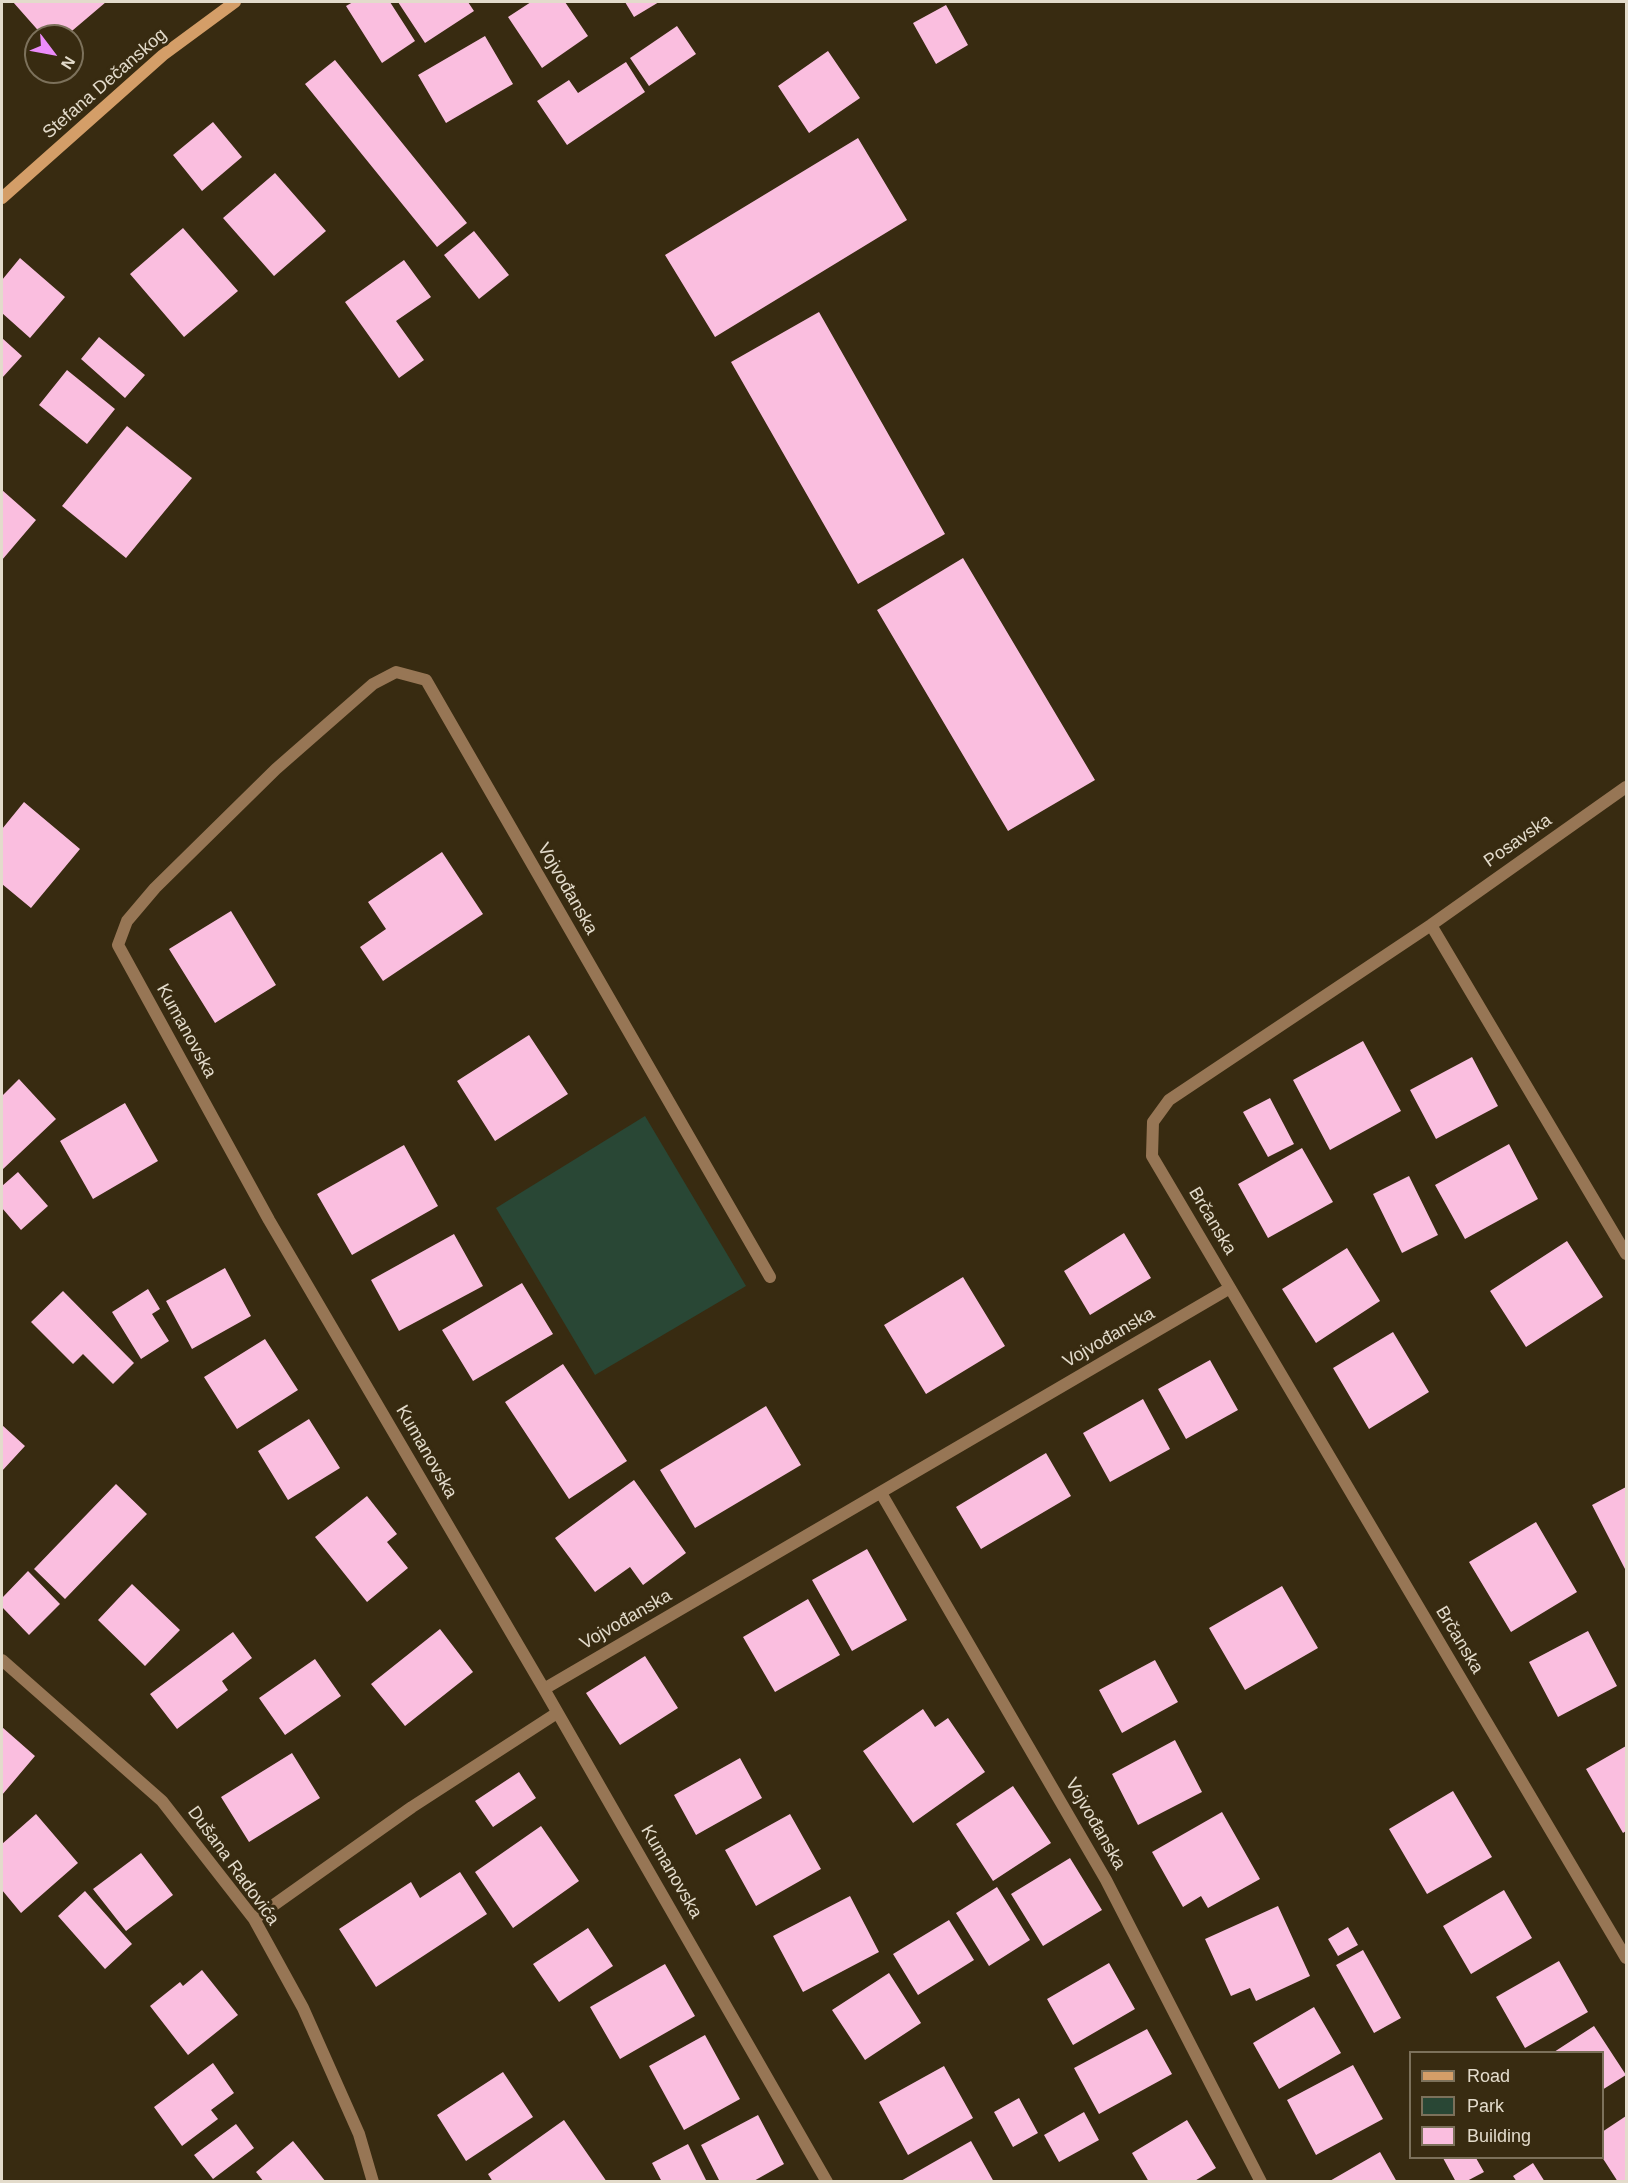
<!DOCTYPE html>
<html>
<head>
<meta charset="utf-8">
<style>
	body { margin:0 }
	#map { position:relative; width:1628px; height:2183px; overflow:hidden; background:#382b11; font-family:Arial,sans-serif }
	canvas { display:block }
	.frame { position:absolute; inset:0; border:3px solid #e3dbcb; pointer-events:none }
	.legend { position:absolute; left:1409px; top:2051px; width:195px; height:108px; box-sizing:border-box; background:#382b11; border:2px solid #7c715b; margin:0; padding:8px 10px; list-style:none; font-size:18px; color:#e3dbcb }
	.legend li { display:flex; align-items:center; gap:12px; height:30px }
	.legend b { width:30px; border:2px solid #7c715b }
	.north { position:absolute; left:24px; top:24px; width:60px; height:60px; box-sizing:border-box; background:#382b11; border:2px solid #7c715b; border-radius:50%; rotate:122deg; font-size:16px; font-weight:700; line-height:24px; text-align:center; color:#e3dbcb }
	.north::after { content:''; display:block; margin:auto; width:21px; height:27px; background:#ec8cfb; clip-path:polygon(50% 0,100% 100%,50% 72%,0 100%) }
</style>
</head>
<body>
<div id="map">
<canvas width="1628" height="2183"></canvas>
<div class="frame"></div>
<ul class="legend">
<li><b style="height:8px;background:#d49e68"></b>Road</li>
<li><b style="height:16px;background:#294735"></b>Park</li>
<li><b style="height:16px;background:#fabedf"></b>Building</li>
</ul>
<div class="north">N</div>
</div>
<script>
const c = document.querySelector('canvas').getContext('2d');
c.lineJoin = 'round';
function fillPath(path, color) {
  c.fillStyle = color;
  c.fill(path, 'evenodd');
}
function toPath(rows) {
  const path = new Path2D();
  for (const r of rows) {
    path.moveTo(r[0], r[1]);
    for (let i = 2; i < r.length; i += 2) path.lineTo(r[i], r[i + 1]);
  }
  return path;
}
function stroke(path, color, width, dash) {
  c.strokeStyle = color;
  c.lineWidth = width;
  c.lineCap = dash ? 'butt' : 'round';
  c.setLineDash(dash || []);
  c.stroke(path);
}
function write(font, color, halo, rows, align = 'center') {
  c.font = font + ' Arial,sans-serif';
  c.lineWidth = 6;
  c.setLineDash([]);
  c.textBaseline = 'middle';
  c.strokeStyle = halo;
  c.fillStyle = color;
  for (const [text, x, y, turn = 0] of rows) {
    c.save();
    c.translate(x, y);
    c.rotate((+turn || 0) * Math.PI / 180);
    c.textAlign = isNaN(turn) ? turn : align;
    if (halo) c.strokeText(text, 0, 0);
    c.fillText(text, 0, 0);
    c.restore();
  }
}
fillPath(toPath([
	[645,1116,746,1286,595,1375,496,1208]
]), '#294735');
fillPath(toPath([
	[13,2,106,2,66,36,43,36],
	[353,2,390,2,415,41,382,63,346,6],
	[398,2,468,2,474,11,425,43],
	[531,2,565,2,588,36,542,68,508,17],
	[625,2,659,2,634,17],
	[946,5,968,45,936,64,913,23],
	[677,26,696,54,649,86,630,58],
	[485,36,513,84,446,123,418,75],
	[828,51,860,98,809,133,778,86],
	[335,60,467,223,437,247,305,84],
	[626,62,645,92,567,145,537,101,569,80,578,93],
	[213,122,242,157,202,191,173,155],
	[858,138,907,220,715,337,665,255],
	[275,173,326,231,274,276,223,218],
	[183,228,238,291,184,337,130,274],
	[474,231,509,275,479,299,444,255],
	[20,258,65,297,30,338,2,313,2,280],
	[404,260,431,297,396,321,424,360,399,378,345,302],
	[819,312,945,534,858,584,731,362],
	[99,337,145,375,125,398,81,359],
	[2,338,22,356,2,378],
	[67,370,115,409,87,444,39,405],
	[127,426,192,478,126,558,62,506],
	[2,490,36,520,2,560],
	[963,558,1095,780,1008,831,877,610],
	[24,802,80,849,31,908,2,884,2,829],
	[442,852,483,914,383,981,360,947,386,929,368,902],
	[231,911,276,985,215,1023,169,949],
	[529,1035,568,1094,495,1141,457,1081],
	[1363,1041,1401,1111,1330,1150,1293,1080],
	[1472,1057,1498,1106,1436,1139,1410,1090],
	[19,1079,56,1119,2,1170,2,1096],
	[1270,1098,1294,1144,1268,1157,1243,1112],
	[125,1103,158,1161,93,1199,60,1141],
	[1509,1144,1538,1199,1465,1239,1435,1185],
	[404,1145,438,1206,352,1255,317,1194],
	[1302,1148,1333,1202,1268,1238,1238,1184],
	[18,1172,48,1206,21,1230,2,1208,2,1186],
	[1409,1176,1438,1235,1402,1253,1373,1194],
	[1124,1233,1151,1278,1090,1315,1064,1271],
	[454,1234,483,1286,399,1331,371,1280],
	[1567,1241,1603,1297,1526,1347,1490,1291],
	[1347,1248,1380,1301,1316,1343,1282,1289],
	[225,1268,251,1316,192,1349,166,1301],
	[963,1277,1005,1346,926,1394,884,1325],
	[522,1283,553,1334,473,1381,442,1330],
	[148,1289,160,1309,152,1314,169,1341,141,1359,112,1312],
	[63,1291,134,1363,113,1384,83,1354,73,1364,31,1322],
	[1393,1332,1429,1392,1369,1429,1333,1368],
	[265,1339,298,1390,237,1429,204,1377],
	[1210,1360,1238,1410,1186,1439,1158,1389],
	[563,1364,627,1461,569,1499,505,1402],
	[1143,1399,1170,1449,1110,1482,1083,1433],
	[766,1406,801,1465,695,1528,660,1470],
	[309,1419,340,1468,288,1500,258,1451],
	[2,1425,25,1446,2,1471],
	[1046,1453,1071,1496,981,1549,956,1507],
	[634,1480,686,1553,643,1585,630,1567,595,1592,555,1538],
	[116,1484,147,1514,65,1599,34,1569],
	[1626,1487,1626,1568,1625,1569,1592,1505],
	[367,1496,397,1534,387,1542,408,1568,367,1602,315,1537],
	[1536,1522,1577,1592,1511,1632,1469,1562],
	[867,1549,907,1620,852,1651,812,1580],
	[28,1571,60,1604,29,1635,2,1607,2,1598],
	[132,1584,180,1630,145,1666,98,1620],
	[1282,1586,1318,1648,1245,1690,1209,1628],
	[808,1599,840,1655,775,1692,743,1637],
	[440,1629,473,1672,405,1726,371,1684],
	[1588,1631,1617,1686,1558,1717,1529,1662],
	[233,1632,252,1658,222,1681,228,1690,177,1729,150,1694],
	[645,1656,678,1708,620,1745,586,1693],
	[315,1659,341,1696,285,1735,259,1698],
	[1155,1660,1178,1702,1122,1733,1099,1690],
	[923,1709,935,1727,948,1718,985,1772,913,1823,863,1751],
	[2,1727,35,1756,2,1795],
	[1175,1740,1202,1792,1138,1825,1112,1774],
	[1626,1746,1626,1831,1623,1833,1586,1769],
	[292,1753,320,1798,249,1842,221,1797],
	[740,1758,762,1798,696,1835,674,1795],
	[519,1772,536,1798,493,1827,475,1801],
	[1013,1786,1051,1843,993,1881,956,1824],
	[1453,1791,1492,1857,1427,1894,1389,1829],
	[1222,1812,1260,1879,1208,1908,1201,1896,1183,1907,1152,1852],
	[36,1814,78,1863,21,1913,2,1890,2,1844],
	[790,1814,821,1869,756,1906,725,1850],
	[541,1826,579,1881,513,1928,475,1872],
	[141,1853,173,1895,126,1931,93,1889],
	[1070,1858,1102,1910,1043,1946,1011,1894],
	[460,1872,487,1914,376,1987,339,1929,411,1882,420,1898],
	[997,1887,1030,1940,989,1966,956,1913],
	[1504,1890,1532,1938,1471,1974,1443,1926],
	[85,1891,132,1944,105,1969,58,1916],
	[850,1896,879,1952,803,1992,773,1936],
	[1278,1906,1310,1976,1256,2001,1250,1988,1231,1996,1205,1939],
	[949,1920,974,1960,918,1995,893,1954],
	[1348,1927,1358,1945,1338,1956,1328,1939],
	[588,1928,613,1966,559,2002,533,1964],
	[1363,1950,1401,2018,1374,2033,1336,1965],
	[1559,1961,1588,2012,1525,2048,1496,1997],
	[1109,1963,1135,2009,1073,2045,1047,1999],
	[665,1964,695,2016,620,2059,590,2007],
	[202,1970,238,2015,188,2055,150,2006,180,1982,183,1986],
	[889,1973,921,2023,865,2060,832,2010],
	[1314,2007,1341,2053,1279,2089,1253,2043],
	[1594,2026,1626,2075,1602,2090,1602,2052,1554,2052],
	[1147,2029,1172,2074,1099,2114,1074,2068],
	[705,2035,740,2099,684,2130,649,2066],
	[213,2063,234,2093,211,2110,218,2119,182,2146,154,2107],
	[1353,2065,1383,2119,1316,2155,1287,2100],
	[944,2066,973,2118,908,2155,879,2102],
	[503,2072,533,2117,466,2161,437,2115],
	[1019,2098,1038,2133,1013,2147,994,2112],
	[1084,2112,1099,2140,1059,2162,1044,2135],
	[758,2115,784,2164,752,2182,720,2182,701,2145],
	[1626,2116,1626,2182,1618,2182,1602,2157,1602,2132],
	[564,2120,607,2182,493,2182,488,2174],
	[1187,2120,1216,2168,1193,2182,1149,2182,1132,2153],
	[236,2124,254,2148,213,2179,194,2155],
	[293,2141,326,2182,264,2182,256,2172],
	[971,2141,994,2182,899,2182],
	[688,2144,707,2182,662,2182,652,2163],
	[1380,2152,1397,2182,1328,2182],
	[1443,2158,1476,2158,1484,2172,1465,2182,1456,2182],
	[1533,2163,1545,2182,1517,2182,1513,2176]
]), '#fabedf');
stroke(toPath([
	[1626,787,1431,925,1169,1100,1153,1122,1152,1156,1626,1958],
	[1431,925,1626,1254],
	[770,1277,426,680,396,672,373,684,276,769,155,888,127,921,118,945,269,1220,544,1689,827,2182],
	[881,1493,1106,1880,1261,2182],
	[2,1660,162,1801,254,1919,303,2008,359,2134,373,2182],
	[544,1689,1230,1288],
	[254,1919,412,1807,557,1713]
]), '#977655', 12);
stroke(toPath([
	[2,198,163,55,235,2]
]), '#d49e68', 12);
write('18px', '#e3dbcb', '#382b11', [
	["Stefana Dečanskog",105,84,-41],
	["Posavska",1518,841,-35],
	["Vojvođanska",567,889,60],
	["Kumanovska",186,1031,61],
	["Brčanska",1212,1221,59],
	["Vojvođanska",1109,1338,-30],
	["Kumanovska",426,1452,60],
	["Vojvođanska",626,1620,-30],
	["Brčanska",1459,1640,59],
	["Vojvođanska",1095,1824,60],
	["Dušana Radovića",233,1866,54],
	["Kumanovska",671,1872,60]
]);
</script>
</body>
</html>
